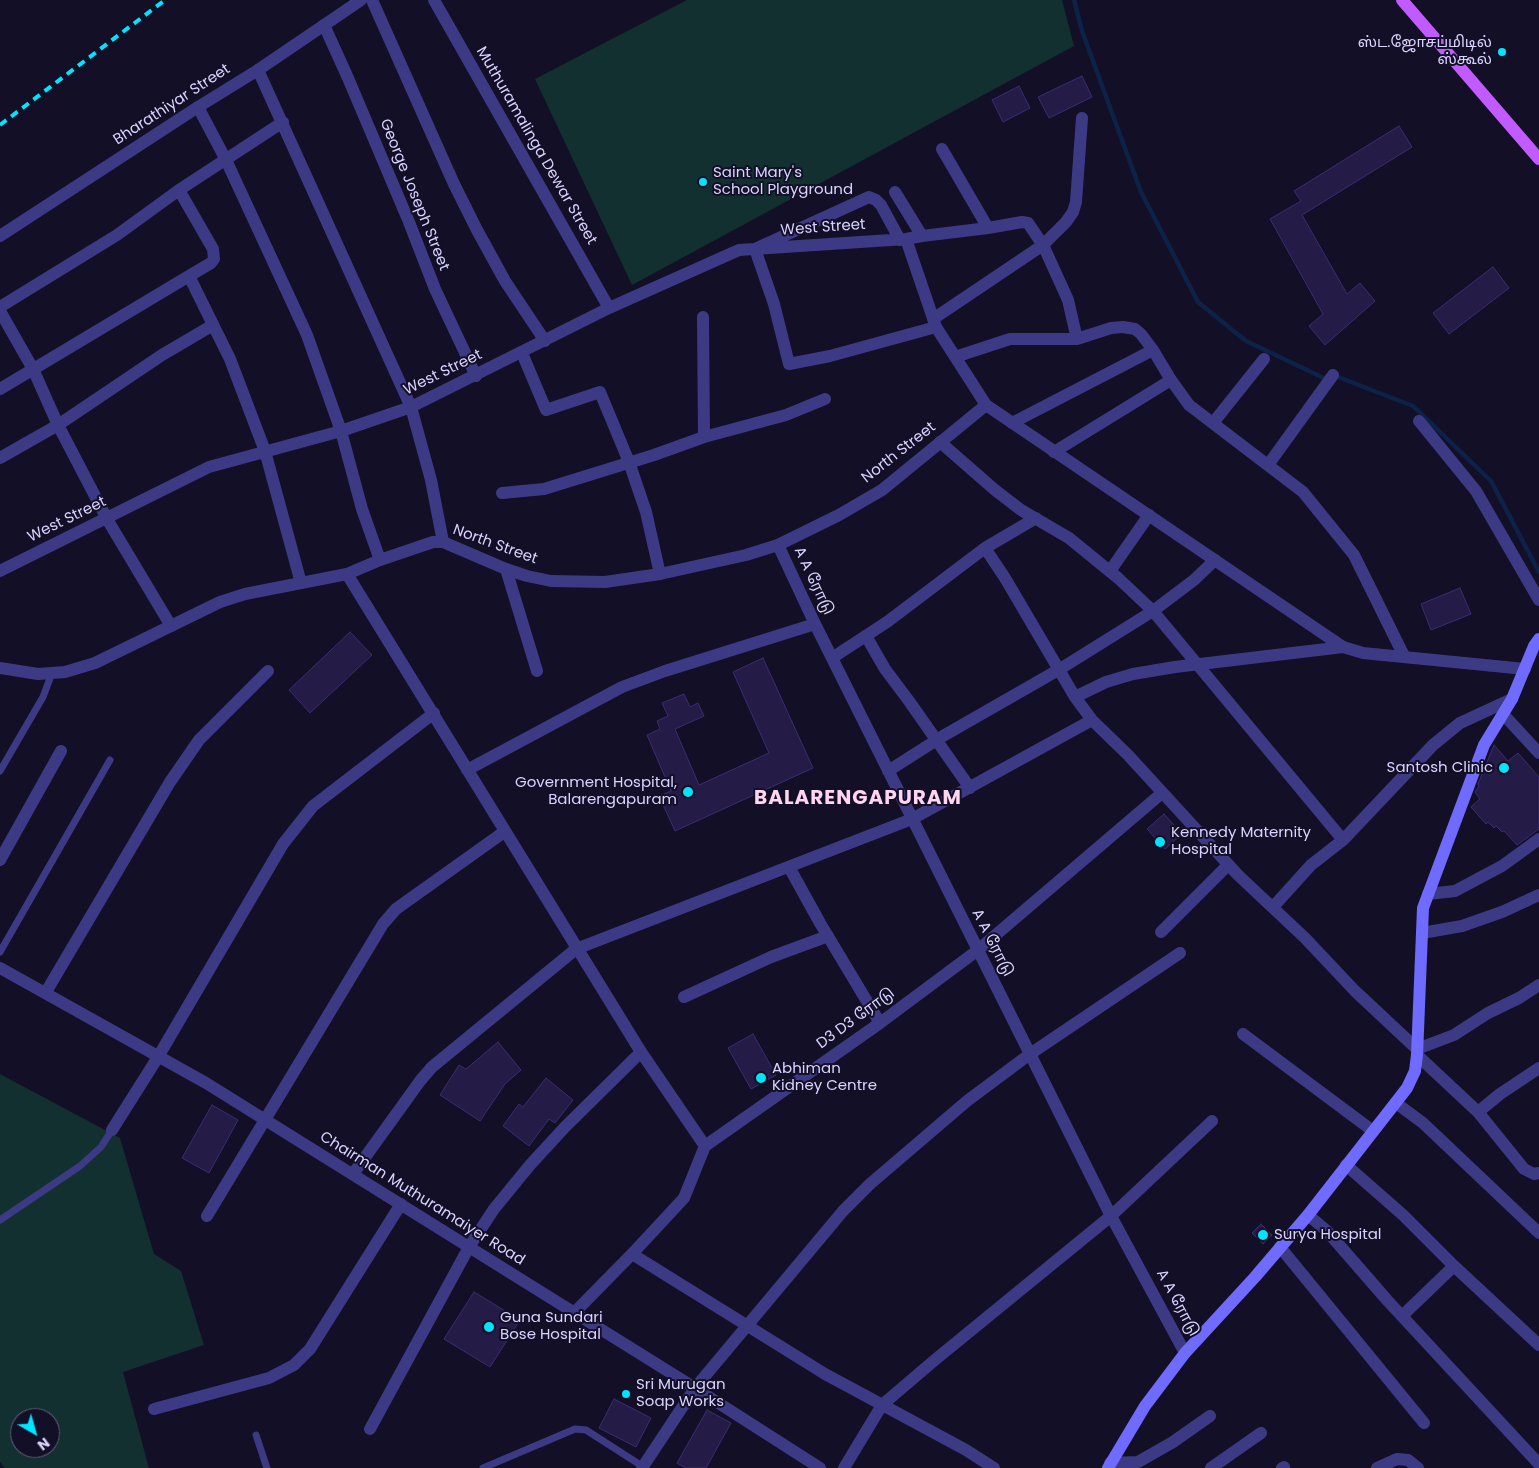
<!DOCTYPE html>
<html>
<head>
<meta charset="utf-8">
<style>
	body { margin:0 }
	#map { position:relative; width:1539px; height:1468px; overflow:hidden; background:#130f26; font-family:Poppins,sans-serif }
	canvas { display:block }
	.north { position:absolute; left:10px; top:1408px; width:50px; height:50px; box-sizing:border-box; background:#130f26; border:1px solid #625e7d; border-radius:50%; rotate:142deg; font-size:14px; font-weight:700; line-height:20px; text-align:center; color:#d9d4ff }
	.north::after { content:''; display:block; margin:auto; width:18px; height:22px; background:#00e5ff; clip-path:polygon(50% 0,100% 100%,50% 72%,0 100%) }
</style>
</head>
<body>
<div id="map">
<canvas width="1539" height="1468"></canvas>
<div class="north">N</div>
</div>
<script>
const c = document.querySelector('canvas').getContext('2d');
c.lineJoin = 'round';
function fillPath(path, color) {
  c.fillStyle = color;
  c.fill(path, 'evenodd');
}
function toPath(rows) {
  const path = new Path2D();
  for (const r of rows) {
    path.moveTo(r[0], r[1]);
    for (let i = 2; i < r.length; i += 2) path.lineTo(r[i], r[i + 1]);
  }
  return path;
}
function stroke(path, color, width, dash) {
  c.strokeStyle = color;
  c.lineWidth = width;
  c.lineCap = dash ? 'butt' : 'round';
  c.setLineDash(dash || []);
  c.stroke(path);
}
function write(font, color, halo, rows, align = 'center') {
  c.font = font + ' Poppins,"Noto Sans Tamil",sans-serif';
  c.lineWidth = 4;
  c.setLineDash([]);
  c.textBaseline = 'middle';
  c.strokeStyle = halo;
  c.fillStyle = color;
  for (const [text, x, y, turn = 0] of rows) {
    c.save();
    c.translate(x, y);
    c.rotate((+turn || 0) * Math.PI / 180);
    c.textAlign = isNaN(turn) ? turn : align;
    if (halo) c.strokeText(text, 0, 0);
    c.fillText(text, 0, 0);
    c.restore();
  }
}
fillPath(toPath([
	[687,0,1062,0,1074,46,632,285,535,79],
	[0,1074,120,1138,154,1254,181,1271,204,1345,123,1372,149,1468,5,1468,0,1462],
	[20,1418,50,1418,50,1448,20,1448]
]), '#12302f');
stroke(toPath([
	[1074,0,1082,31,1141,192,1198,302,1246,341,1326,379,1333,375,1413,406,1491,481,1539,572]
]), '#0c2248', 4.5);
const building = toPath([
	[1082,76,1092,97,1049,118,1038,97,1082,76],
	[1019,86,1030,108,1003,122,992,100,1019,86],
	[1399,126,1412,147,1302,215,1347,294,1360,283,1375,301,1325,345,1309,326,1323,314,1270,219,1301,201,1294,191,1399,126],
	[1493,267,1509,288,1449,334,1433,313,1493,267],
	[1460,588,1471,614,1431,630,1421,604,1460,588],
	[350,632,372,655,310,713,289,690,350,632],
	[763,658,813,768,675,831,659,796,671,791,647,735,660,729,657,721,668,716,662,703,684,694,690,707,698,703,704,716,675,729,699,785,769,753,733,672,763,658],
	[1494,745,1508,761,1518,753,1539,777,1539,829,1517,845,1504,831,1502,832,1496,826,1494,828,1488,822,1486,824,1471,807,1480,799,1475,792,1479,786,1478,784,1494,745],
	[1164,814,1182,834,1165,849,1147,829,1164,814],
	[753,1034,776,1075,751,1089,728,1048,753,1034],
	[498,1042,521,1070,505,1084,480,1121,440,1095,459,1065,466,1069,498,1042],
	[546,1078,573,1100,555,1123,549,1119,529,1146,503,1126,519,1104,523,1107,546,1078],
	[212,1105,238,1120,209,1173,182,1158,212,1105],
	[1261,1224,1272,1235,1263,1244,1252,1233,1261,1224],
	[474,1292,520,1320,490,1367,444,1339,474,1292],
	[614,1399,651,1418,636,1447,599,1428,614,1399],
	[707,1410,731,1423,706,1468,686,1468,677,1463,707,1410]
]);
fillPath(building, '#241b47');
stroke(building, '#3b2d73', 1);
stroke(toPath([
	[0,771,43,697,52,673],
	[0,952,110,760],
	[0,1220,80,1166,101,1147,112,1130],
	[256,1435,267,1468],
	[483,1468,575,1429,586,1430,642,1466]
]), '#3d3a85', 7);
stroke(toPath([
	[372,0,454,184,477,230,505,281,545,341],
	[434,0,609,308],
	[324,25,348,78,409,222,435,289,476,376],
	[258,70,411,407,431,480,443,542],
	[198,107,226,160,307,335,341,431,362,509,380,560],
	[942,149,988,228],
	[895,192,922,236],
	[906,239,936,327,986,405],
	[900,240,881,205,876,200,869,197,755,249,774,304,789,364,830,356,936,327],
	[189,276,230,359,265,451,301,583],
	[0,307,117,235,179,190,283,122],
	[0,311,33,369,58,425,107,519,171,626],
	[703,317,704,437],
	[933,319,1043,245,1066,222,1073,212,1076,202,1082,118],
	[522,353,546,410,600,392,629,462,646,512,660,574],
	[955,357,1010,339,1077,339,1111,328,1123,327,1135,329,1141,334,1153,350,1171,380,1189,405,1303,492,1354,555,1404,656],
	[0,389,189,276,211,263,214,259,213,249,179,190],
	[1419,421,1476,491,1539,600],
	[1012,423,1153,350],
	[1213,423,1264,359],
	[940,442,995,490,1021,510,1069,538,1118,578,1153,611,1343,840,1311,865,1273,907],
	[1054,452,1171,380],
	[0,458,58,425,162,355,213,325],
	[1268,465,1333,375],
	[502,493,544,489,654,455,704,437,786,415,825,399],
	[778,545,815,624,1111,1216,1185,1353],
	[985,548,1005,578,1075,697,1092,720,1128,755,1238,875,1305,938,1355,991,1417,1049,1454,1035,1488,1013,1519,998,1539,985],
	[506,569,537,671],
	[0,571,209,467,341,431,411,407,609,308,739,250,906,239,922,236,988,228,1022,222,1028,223,1043,245,1068,300,1077,339],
	[1110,571,1149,515],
	[347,574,641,1052,705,1146],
	[866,636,885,669,909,701,970,788],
	[832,658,887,622,985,548,1036,518],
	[1075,697,1106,682,1133,674,1175,667,1343,647],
	[1503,714,1539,753],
	[467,770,622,687,665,671,815,624],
	[888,771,943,736,1060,669,1153,611,1194,580,1215,560],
	[1343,840,1433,745,1460,723,1512,699],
	[0,860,61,751],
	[789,867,820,923,880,1023],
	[1428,894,1455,891,1502,866,1539,839],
	[1161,932,1228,865],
	[1422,933,1462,926,1502,912,1539,895],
	[46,992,170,782,199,740,268,671],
	[684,997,771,957,828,936],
	[1243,1034,1373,1131],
	[1417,1055,1478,1112,1524,1169,1534,1174,1539,1173],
	[1396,1103,1423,1123,1539,1233],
	[1478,1112,1500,1094,1539,1068],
	[112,1130,158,1057,283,844,313,806,434,713],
	[1346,1165,1403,1215,1454,1266,1539,1345],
	[353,1174,420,1081,432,1067,576,949,912,819,1092,720],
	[1308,1215,1327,1231,1387,1300,1539,1464],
	[207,1216,383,924,396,909,504,832],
	[1280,1247,1424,1423],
	[632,1254,825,1374,966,1450,994,1468],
	[574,1313,632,1254,684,1198,705,1146,880,1023,978,950,1162,793],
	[1402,1316,1454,1266],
	[154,1409,269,1378,294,1365,310,1349,401,1204],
	[370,1429,469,1247,494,1209,530,1165,565,1127,641,1052],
	[1110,1463,1138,1462,1173,1442,1210,1416],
	[642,1468,695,1388,843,1211,870,1184,967,1101,1030,1054,1180,953],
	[844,1468,882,1405,936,1359,1111,1216,1212,1121],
	[1211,1468,1261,1433],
	[1282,1468,1284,1467],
	[1377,1468,1397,1459,1408,1460,1418,1468]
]), '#3d3a85', 12);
stroke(toPath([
	[0,236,198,107,258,70,361,0],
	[0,668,38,674,65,672,95,663,220,602,245,594,347,574,380,560,433,542,443,542,506,569,527,576,551,581,605,582,660,574,746,555,778,545,839,515,882,490,986,405,1343,647,1363,653,1525,669],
	[0,968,206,1083,695,1388,820,1468]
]), '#3d3a85', 12);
stroke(toPath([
	[1108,1468,1145,1406,1185,1353,1255,1277,1308,1215,1407,1088,1415,1071,1417,1055,1423,908,1484,745,1512,699,1534,646,1539,639]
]), '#6f6bff', 12);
stroke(toPath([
	[1402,0,1539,159]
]), '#c25bff', 12);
stroke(toPath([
	[0,125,165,0]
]), '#00e5ff', 4, [8, 6]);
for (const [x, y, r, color] of [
	[1502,52,5,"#00e5ff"],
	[703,182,5,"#00e5ff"],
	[1504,768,6,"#00e5ff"],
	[688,792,6,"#00e5ff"],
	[1160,842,6,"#00e5ff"],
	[761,1078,6,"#00e5ff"],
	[1263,1235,6,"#00e5ff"],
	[489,1327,6,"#00e5ff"],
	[626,1394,5,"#00e5ff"]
]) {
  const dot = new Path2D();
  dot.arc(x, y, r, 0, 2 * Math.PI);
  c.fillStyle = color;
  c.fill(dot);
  stroke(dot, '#130f26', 2);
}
write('15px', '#d9d4ff', '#130f26', [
	["ஸ்ட.ஜோசப்மிடில்",1492,43,"right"],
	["ஸ்கூல்",1492,60,"right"],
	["Saint Mary's",713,173],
	["School Playground",713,190],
	["Santosh Clinic",1493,768,"right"],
	["Government Hospital,",677,783,"right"],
	["Balarengapuram",677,800,"right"],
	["Kennedy Maternity",1171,833],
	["Hospital",1171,850],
	["Abhiman",772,1069],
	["Kidney Centre",772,1086],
	["Surya Hospital",1274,1235],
	["Guna Sundari",500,1318],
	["Bose Hospital",500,1335],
	["Sri Murugan",636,1385],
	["Soap Works",636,1402]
], 'left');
write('15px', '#d9d4ff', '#130f26', [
	["Bharathiyar Street",172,105,-33],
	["Muthuramalinga Dewar Street",536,146,60],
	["George Joseph Street",414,195,68],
	["West Street",823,228,-4],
	["West Street",443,373,-26],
	["North Street",899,453,-38],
	["West Street",67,520,-26],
	["North Street",495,545,20],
	["A A ரோடு",813,581,65],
	["A A ரோடு",992,943,63],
	["D3 D3 ரோடு",856,1019,-36],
	["Chairman Muthuramaiyer Road",422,1199,32],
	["A A ரோடு",1177,1303,62]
]);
c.letterSpacing = '1px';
write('bold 20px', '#ffd6f0', '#130f26', [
	["BALARENGAPURAM",858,799]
]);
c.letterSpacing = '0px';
</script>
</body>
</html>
